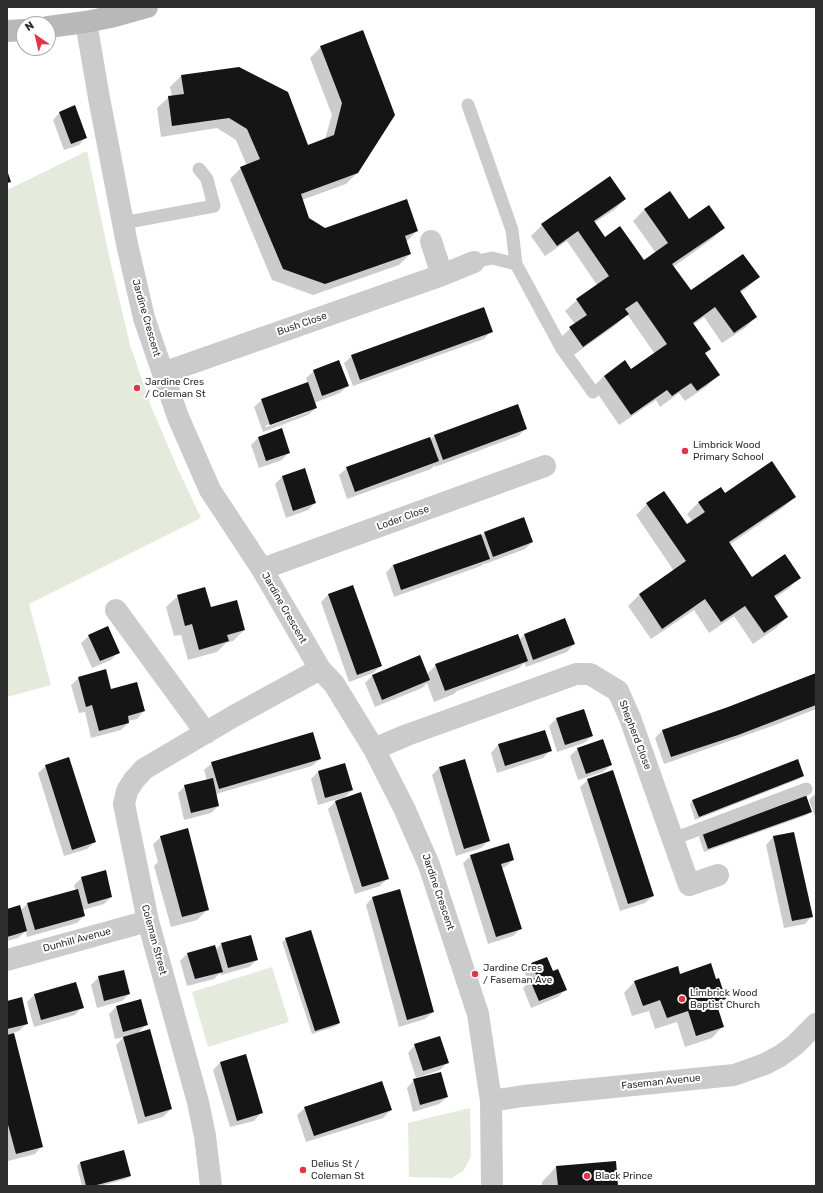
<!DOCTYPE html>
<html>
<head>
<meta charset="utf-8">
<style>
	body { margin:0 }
	#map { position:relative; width:823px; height:1193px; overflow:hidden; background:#fff; font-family:Rubik,sans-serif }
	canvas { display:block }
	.frame { position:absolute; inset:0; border:8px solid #2e2e2e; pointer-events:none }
	.north { position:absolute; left:16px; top:16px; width:40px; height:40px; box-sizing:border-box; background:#fff; border:1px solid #ababab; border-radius:50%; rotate:326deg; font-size:11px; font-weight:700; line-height:16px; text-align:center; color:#2e2e2e }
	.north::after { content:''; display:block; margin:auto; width:14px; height:18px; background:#df3647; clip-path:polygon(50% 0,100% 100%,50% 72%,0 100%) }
</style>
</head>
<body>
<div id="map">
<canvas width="823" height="1193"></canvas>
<div class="frame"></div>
<div class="north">N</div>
</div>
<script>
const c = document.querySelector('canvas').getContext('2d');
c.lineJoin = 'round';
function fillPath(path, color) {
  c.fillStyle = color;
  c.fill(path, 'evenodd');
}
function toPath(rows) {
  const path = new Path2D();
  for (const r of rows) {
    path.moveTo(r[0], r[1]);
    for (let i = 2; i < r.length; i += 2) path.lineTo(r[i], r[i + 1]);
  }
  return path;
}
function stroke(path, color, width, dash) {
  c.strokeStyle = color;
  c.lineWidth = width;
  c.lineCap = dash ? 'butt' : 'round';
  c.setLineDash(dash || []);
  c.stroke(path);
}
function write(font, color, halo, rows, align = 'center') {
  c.font = font + ' Rubik,sans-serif';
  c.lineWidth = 4;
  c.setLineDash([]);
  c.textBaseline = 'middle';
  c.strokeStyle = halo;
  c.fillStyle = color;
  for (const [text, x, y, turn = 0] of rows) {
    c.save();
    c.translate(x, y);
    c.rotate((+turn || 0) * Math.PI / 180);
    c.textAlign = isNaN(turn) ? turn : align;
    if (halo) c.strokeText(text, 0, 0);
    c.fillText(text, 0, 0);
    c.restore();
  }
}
fillPath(toPath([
	[87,151,109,256,130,345,151,406,177,467,201,518,29,604,51,685,7,697,7,190],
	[272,967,289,1022,208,1047,192,992],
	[470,1108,471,1156,464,1170,452,1178,409,1177,408,1123]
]), '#e4ebdc');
fillPath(toPath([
	[363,31,358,172,346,184,302,200,308,218,325,229,417,231,406,242,410,254,399,265,313,295,272,280,230,179,241,168,247,166,236,140,217,128,161,137,157,108,169,97,172,96,170,87,181,76,308,146,325,139,332,115,310,58,321,47],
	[60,112,86,137,79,145,64,150,53,120],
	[669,192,689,220,724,228,712,239,673,267,690,292,758,277,747,288,740,293,756,317,745,328,722,343,704,317,693,325,710,349,704,354,718,375,707,386,685,401,679,393,660,407,656,400,619,425,593,387,604,376,631,370,655,354,627,314,616,325,571,357,559,339,575,324,565,311,577,300,597,285,567,241,545,256,531,236,542,225,625,199,614,210,594,223,605,238,643,261,656,253,633,221,644,210],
	[491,331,484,339,353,386,344,363,352,356],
	[314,371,347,386,340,393,314,403,316,408,308,415,263,432,254,407,262,400,308,383,306,378],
	[308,410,308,412,266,427,265,426],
	[526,429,518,436,435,467,435,465,431,469,347,499,339,475,347,468,430,440,434,436],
	[259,437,289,452,282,460,259,468,251,445],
	[282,477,315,503,308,510,286,518,275,484],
	[721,488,725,494,795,496,784,507,729,545,752,578,799,578,788,589,775,598,787,617,776,628,753,644,734,616,709,633,694,610,651,639,628,606,639,595,674,571,636,515,647,504,687,526,693,522,687,514,698,503],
	[524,519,532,542,525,549,485,564,485,563,481,566,394,597,386,573,393,565,481,536,484,533],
	[329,594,381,666,373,673,349,682,321,602],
	[178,596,210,609,244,630,233,641,226,643,217,652,188,660,181,635,174,636,166,607],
	[565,619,574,644,567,652,526,667,524,663,519,668,457,691,454,694,434,702,427,683,422,688,375,707,365,683,373,675,427,674,436,665,519,640,524,635],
	[89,636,118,652,111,660,92,668,81,643],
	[816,673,816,709,775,725,664,764,655,738,662,731,750,700],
	[79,678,110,690,144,711,137,719,128,721,128,723,121,730,91,738,85,712,79,713,71,685],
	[556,719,592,736,584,743,557,752,549,726],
	[498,745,550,751,543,758,497,773,491,753],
	[577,749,611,765,603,772,578,780,570,756],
	[320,759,312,766,216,794,218,806,211,813,184,820,178,793,185,786,207,780,204,770,212,763],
	[345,764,352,790,343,799,387,879,380,886,355,894,328,809,338,799,318,805,311,779,318,772],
	[46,766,95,842,87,849,64,856,38,773],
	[439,768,488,841,481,848,456,856,432,775],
	[803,776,799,779,695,820,690,804,693,800],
	[588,780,653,896,645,903,620,911,580,787],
	[816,793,816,819,809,800],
	[810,812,807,815,704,852,699,837,702,833],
	[793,833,812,916,805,924,784,928,766,845,773,837],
	[161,837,208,909,197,920,171,927,154,866,158,862,153,844],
	[471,856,513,860,505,867,502,868,520,929,513,936,488,944,463,863],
	[82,878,111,897,104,904,83,910,84,916,77,923,27,937,26,931,18,938,7,941,7,910,20,911,28,903,76,891,74,885],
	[373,897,433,1012,425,1019,399,1027,366,905],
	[286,939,339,1023,336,1026,312,1034,282,942],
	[221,944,257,960,249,967,221,975,220,973,214,979,187,986,180,961,188,953,215,950],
	[532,964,553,973,566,989,558,997,531,1008,523,988,529,982,524,972],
	[99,977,129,994,122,1001,97,1008,91,985],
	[716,980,725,998,716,1007,723,1026,712,1038,685,1047,677,1022,655,1029,649,1011,632,1016,624,993,635,981],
	[34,995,82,1007,75,1015,34,1027,27,1002],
	[140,1001,146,1025,138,1033,171,1109,163,1117,138,1124,116,1045,124,1037,115,1039,109,1014,116,1007],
	[7,1002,27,1023,19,1031,12,1033,42,1146,35,1154,8,1161,7,1155],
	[415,1045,448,1062,440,1070,416,1078,408,1053],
	[221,1062,261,1113,254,1121,230,1127,213,1070],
	[414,1080,447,1097,439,1104,413,1112,407,1088],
	[305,1108,391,1110,383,1118,306,1142,297,1115],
	[123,1151,130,1176,126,1179,100,1186,82,1186,77,1166,80,1163],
	[556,1167,617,1186,542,1186,542,1182]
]), '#0003');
fillPath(toPath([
	[363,30,395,115,358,173,301,194,309,218,325,228,407,199,418,231,405,236,411,254,325,284,283,269,240,167,260,159,247,129,229,118,172,126,168,96,184,94,181,75,239,67,288,92,308,145,334,135,342,103,320,46],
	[75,105,87,138,71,144,59,112],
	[7,170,11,182,7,183],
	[610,176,626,199,594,221,605,237,620,226,644,260,668,243,644,209,670,191,689,219,709,205,725,228,672,264,691,290,743,254,760,277,740,291,757,317,734,333,715,307,693,323,711,349,705,353,720,375,697,391,691,383,672,396,667,390,631,415,604,376,625,360,631,369,667,344,637,301,625,309,629,314,583,347,569,327,587,315,576,299,609,276,578,231,557,246,541,224],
	[484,307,493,332,360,380,351,355],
	[339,360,349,386,322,396,313,370],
	[308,382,317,408,270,425,261,399],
	[518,404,527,429,443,460,434,435],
	[282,428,290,453,266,461,258,437],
	[430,437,439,461,355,492,346,467],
	[772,461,796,497,729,542,752,577,785,554,801,578,774,596,788,617,764,633,745,606,721,622,705,599,662,629,639,594,686,561,646,503,664,491,687,524,705,512,698,502,721,487,725,493],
	[305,468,316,503,293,511,282,476],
	[524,517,533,542,493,557,484,532],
	[481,534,490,559,401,590,393,565],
	[353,585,382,666,357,675,328,594],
	[205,587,211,607,237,600,245,630,227,635,229,641,199,650,192,624,185,626,177,595],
	[565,618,575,644,533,660,524,634],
	[108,626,120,653,100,661,88,635],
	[518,634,528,661,445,691,435,664],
	[420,655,430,680,382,700,372,675],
	[106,669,111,689,137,682,145,711,128,716,129,723,99,731,92,705,86,707,78,677],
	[816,673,816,705,738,735,671,757,662,730,728,707],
	[584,709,593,736,565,745,556,718],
	[545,730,552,751,505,766,498,744],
	[313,732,321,759,219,789,211,762],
	[603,739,612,765,586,774,577,748],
	[69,757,96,842,72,850,45,765],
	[465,759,490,841,464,849,439,767],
	[798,759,804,776,699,817,692,800],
	[345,763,353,790,325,798,318,771],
	[613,770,654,896,628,904,587,779],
	[213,778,219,806,191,813,184,785],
	[361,792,389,879,362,887,335,801],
	[806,795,812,812,708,849,702,832],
	[188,828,209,910,182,917,160,836],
	[794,832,813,917,792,921,773,836],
	[509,843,514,860,501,864,522,929,496,937,470,855],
	[106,870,112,897,88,904,81,877],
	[78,889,85,916,35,930,27,903],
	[400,889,434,1012,407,1020,372,897],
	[20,905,27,931,7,937,7,909],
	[311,930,340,1023,315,1031,285,938],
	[251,935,258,960,228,968,221,943],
	[215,945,223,972,195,979,187,953],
	[547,957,553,971,558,969,567,990,539,1001,530,980,537,977,531,963],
	[711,963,716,979,719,978,726,999,716,1002,724,1027,696,1036,688,1011,667,1018,660,1000,643,1006,634,981,678,966,680,974],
	[124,970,130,994,104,1001,98,976],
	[76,982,84,1008,41,1020,34,994],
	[22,997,28,1024,7,1029,7,1001],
	[141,999,148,1025,123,1032,116,1006],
	[150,1029,172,1109,145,1117,123,1037],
	[14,1033,43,1147,16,1154,7,1121,7,1035],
	[440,1036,449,1063,423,1071,414,1044],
	[246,1054,263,1113,237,1121,220,1062],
	[441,1072,448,1097,420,1105,413,1079],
	[382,1081,392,1110,314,1136,304,1107],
	[124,1150,131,1176,93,1186,86,1186,80,1162],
	[616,1161,618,1186,558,1186,556,1166]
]), '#151515');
stroke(toPath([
	[468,105,512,230,516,264],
	[123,223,214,206,207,179,199,169],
	[474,262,492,258,516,264,562,349,593,392],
	[673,839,806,789]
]), '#cbcbcb', 13);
stroke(toPath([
	[86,22,99,98,127,244,144,318,178,417,210,490,262,569,320,669,334,684,374,749,404,808,429,865,478,1014,491,1101,492,1186],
	[431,241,442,275],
	[163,373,442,275,474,262],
	[262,569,545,466],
	[116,610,206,733],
	[374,749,407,735,576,674,590,674,618,691,630,718,689,885,718,875],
	[7,960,148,921],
	[491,1101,523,1096,734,1075,765,1064,780,1056,795,1045,816,1024],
	[211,1186,205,1136,198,1102,148,921,124,804,127,791,134,780,144,769,234,716,320,669]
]), '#cbcbcb', 22);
stroke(toPath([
	[48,27,86,22,115,16,147,7],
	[7,31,24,30]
]), '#b8b8b8', 22);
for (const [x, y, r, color] of [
	[137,388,4,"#df3647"],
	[685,451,4,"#df3647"],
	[475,974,4,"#df3647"],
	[682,999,4,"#df3647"],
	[303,1170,4,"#df3647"],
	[587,1176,4,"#df3647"]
]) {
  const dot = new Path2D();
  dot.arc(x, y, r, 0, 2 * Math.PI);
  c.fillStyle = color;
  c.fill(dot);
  stroke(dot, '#fff', 1.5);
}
write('10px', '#2e2e2e', '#fff', [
	["Jardine Crescent",146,318,74],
	["Bush Close",302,324,-19],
	["Loder Close",403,518,-20],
	["Jardine Crescent",284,608,60],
	["Shepherd Close",635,735,69],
	["Jardine Crescent",438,892,71],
	["Dunhill Avenue",77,940,-15],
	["Coleman Street",154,940,75],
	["Faseman Avenue",661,1082,-6]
]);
write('10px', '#2e2e2e', '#fff', [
	["Jardine Cres",145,382],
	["/ Coleman St",145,394],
	["Limbrick Wood",693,445],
	["Primary School",693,457],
	["Jardine Cres",483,968],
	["/ Faseman Ave",483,980],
	["Limbrick Wood",690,993],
	["Baptist Church",690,1005],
	["Delius St /",311,1164],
	["Coleman St",311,1176],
	["Black Prince",595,1176]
], 'left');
</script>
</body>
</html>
